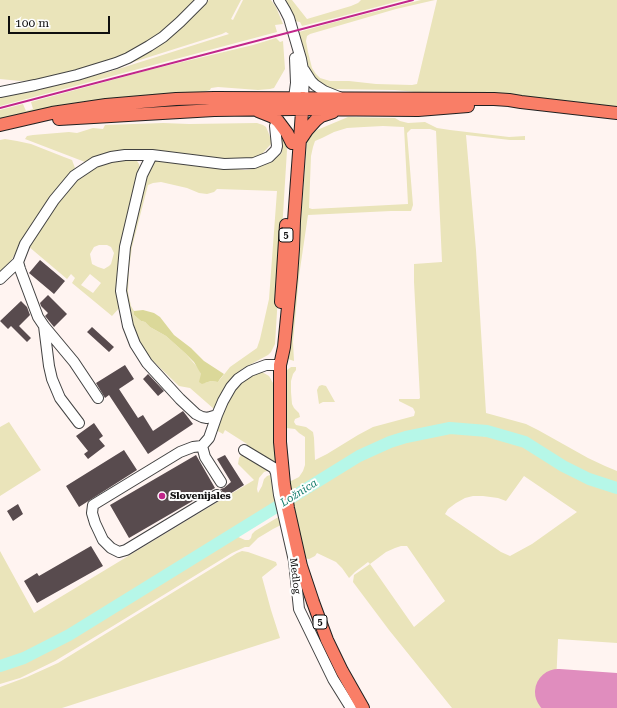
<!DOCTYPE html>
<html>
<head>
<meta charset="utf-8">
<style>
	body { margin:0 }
	#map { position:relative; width:617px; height:708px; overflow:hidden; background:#fff4f1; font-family:"Roboto Serif",serif }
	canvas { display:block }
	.scale { position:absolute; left:8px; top:16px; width:102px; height:18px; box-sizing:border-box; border:2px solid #0f0f0f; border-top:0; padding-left:5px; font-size:12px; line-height:14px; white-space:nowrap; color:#0f0f0f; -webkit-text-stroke:3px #fff; paint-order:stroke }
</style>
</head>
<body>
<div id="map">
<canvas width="617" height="708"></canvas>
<div class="scale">100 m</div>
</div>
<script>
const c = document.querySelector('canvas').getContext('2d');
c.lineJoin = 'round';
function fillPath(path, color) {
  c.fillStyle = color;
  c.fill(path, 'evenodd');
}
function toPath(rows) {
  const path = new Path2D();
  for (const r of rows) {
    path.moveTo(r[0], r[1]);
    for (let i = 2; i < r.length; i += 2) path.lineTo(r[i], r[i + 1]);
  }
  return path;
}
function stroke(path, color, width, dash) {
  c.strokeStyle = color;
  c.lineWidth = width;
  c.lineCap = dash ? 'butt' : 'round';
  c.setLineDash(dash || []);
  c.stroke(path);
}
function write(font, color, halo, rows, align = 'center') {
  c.font = font + ' "Roboto Serif",serif';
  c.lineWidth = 4;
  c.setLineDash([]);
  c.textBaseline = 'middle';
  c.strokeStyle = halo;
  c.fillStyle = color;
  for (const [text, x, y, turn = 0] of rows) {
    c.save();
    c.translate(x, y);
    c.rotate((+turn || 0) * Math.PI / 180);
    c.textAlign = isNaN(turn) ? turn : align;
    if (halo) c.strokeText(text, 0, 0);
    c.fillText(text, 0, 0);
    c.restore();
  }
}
fillPath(toPath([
	[0,0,195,0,182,13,161,32,143,44,124,55,86,68,37,80,20,81,0,79],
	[209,0,241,0,231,19,233,20,243,0,271,0,276,7,283,24,275,25,277,32,0,106,0,97,58,85,112,71,229,34,226,32,222,34,124,65,124,64,198,10],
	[286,0,292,0,307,19,351,6,358,3,361,0,403,0,339,17,302,26,300,22,295,21,290,10],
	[421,0,435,0,396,9,310,34,307,36,306,41,308,52,312,68,316,74,320,78,330,81,349,81,376,84,412,85,417,84,437,0,617,0,617,109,579,102,516,96,447,93,435,94,395,90,332,89,324,87,307,70,298,37,300,36,299,32,331,23],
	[276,38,280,42,283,41,285,69,274,88,270,89,258,90,218,87,211,88,210,90,198,93,0,121,0,110,23,104,26,111,33,109,31,102,149,70,253,45],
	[348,117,395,118,400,121,408,123,425,122,437,128,450,130,509,137,525,136,525,140,510,140,466,135,476,250,486,413,526,424,538,430,588,458,605,466,617,471,617,486,603,482,574,469,539,447,527,441,507,433,496,431,467,427,451,426,424,429,397,436,377,443,360,452,290,494,289,482,299,477,303,471,305,465,305,437,299,433,295,429,286,428,287,370,291,367,296,367,296,370,293,374,291,381,291,392,292,404,294,408,299,413,300,417,295,419,294,422,296,425,306,427,313,432,314,438,315,460,327,454,358,435,373,427,414,416,415,412,413,408,399,401,399,399,419,399,420,398,414,282,414,264,442,262,436,131,430,129,411,129,407,133,413,205,411,211,391,211,308,215,299,276,293,342,294,361,288,359,287,356,295,258,300,233,307,142,312,134,317,130],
	[383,126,404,127,408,204,312,209,309,208,311,156,313,147,315,141,322,138,334,132,347,128,364,127],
	[163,123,189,124,257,123,263,125,266,127,271,139,271,144,262,154,257,157,247,160,220,160,168,153,85,162,25,139,27,136,33,135,69,132,77,133,93,128,103,129,105,125],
	[278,129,285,139,287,150,275,344,271,352,268,355,242,369,227,384,216,407,214,409,190,388,179,386,153,361,143,349,138,340,131,319,125,287,127,258,149,168,153,163,155,161,161,160,245,170,252,169,273,160,282,153],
	[161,182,187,188,199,193,207,194,214,192,217,189,277,191,269,299,260,339,257,348,230,367,218,382,211,381,205,383,201,376,201,374,199,369,185,353,166,336,150,327,145,322,141,321,134,315,134,311,131,306,128,292,129,269,132,247,148,185,153,183],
	[5,139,17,141,31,144,64,157,72,160,75,168,20,245,12,259,0,275,0,140],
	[131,158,137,161,139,164,140,168,121,306,112,316,72,283,75,278,71,274,67,279,28,246,56,202,74,181,106,161],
	[99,245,107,245,111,247,114,253,111,264,109,266,104,269,98,267,92,264,90,254,94,247],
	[90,274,101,283,93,293,81,285],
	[262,372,269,376,273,383,274,422,278,469,245,449,247,444,225,430,223,434,216,430,226,403,233,393,241,383,249,376],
	[322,385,326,386,335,402,323,402,319,404,317,390,319,386],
	[9,422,41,470,0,496,0,427],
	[449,433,469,434,489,437,521,446,567,473,593,486,617,493,617,643,558,639,555,708,452,708,389,630,353,582,354,575,370,564,368,562,355,572,349,578,342,568,336,562,317,553,315,556,309,559,304,558,291,501,361,458,378,449,399,441,425,435],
	[524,476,577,512,532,544,510,556,501,552,445,514,448,509,456,503,465,498,473,496,483,496,498,498,506,501],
	[401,546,407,546,445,601,414,627,370,564,386,552,395,548],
	[243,452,270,470,264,472,259,478,257,489,258,493,262,486,264,479,267,476,270,475,273,477,277,503,53,639,18,656,0,662,0,551,34,613,254,480,238,464,239,458],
	[280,516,281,525,273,529,258,538,249,547,245,547,232,553,113,626,55,661,20,678,0,684,0,669,21,662,56,645,236,536,245,540,249,540,251,538,252,534,255,531],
	[242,551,248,552,276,562,277,565,262,577,271,610,280,638,62,708,0,708,0,687,27,677,58,663,237,553]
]), '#eae4ba');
fillPath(toPath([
	[143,310,154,313,160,317,174,335,191,348,204,361,224,374,220,379,218,382,211,381,202,384,199,382,201,374,194,362,185,353,166,336,150,327,145,322,141,321,134,315,134,311]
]), '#dbd899');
stroke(toPath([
	[0,666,24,658,69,635,359,456,390,442,406,437,450,428,487,431,525,442,563,466,589,479,617,488]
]), '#b6f7e8', 12);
stroke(toPath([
	[558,692,617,696]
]), '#e08dbe', 46);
fillPath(toPath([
	[40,260,65,281,54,294,29,273],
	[48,295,67,314,54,327,45,316,48,313,41,306,40,303],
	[21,301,27,307,30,315,19,326,31,338,27,342,11,326,8,329,0,321],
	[92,327,114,347,109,352,87,332],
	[125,365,134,379,119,389,138,418,143,415,153,431,183,411,193,424,148,454,109,395,105,398,96,383],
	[148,374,164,391,158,396,143,379],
	[94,423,103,436,99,439,105,446,88,459,84,454,88,451,76,436],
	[124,450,137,470,79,507,66,486],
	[196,455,215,488,129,538,110,505],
	[225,455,244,485,225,497,222,491,220,489,224,488,231,482,217,459],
	[18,504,23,514,13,521,7,511],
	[91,546,103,566,37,603,24,581,37,573,39,576]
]), '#584b4e');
const minor = toPath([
	[279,0,285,10,289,18,301,59,304,75,303,98],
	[304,70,311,81,315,85,324,91,339,97],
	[0,92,35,85,77,75,116,63,128,58,149,46,163,37,180,22,202,0],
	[294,98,296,83,295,58],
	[152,155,142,175,125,247,121,291,128,326,135,344,147,363,180,399,196,414,202,417,207,418,217,415],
	[0,279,18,262],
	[44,326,49,366,52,379,60,398,79,423],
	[98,398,74,362,44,326,38,317,20,269,18,262,25,244,54,200,74,176,95,162,111,157,125,155,152,155,224,164,254,163,269,157,276,150,277,146,275,126],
	[202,446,205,457,221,482],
	[244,450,274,468,276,473,279,495,294,561,299,609,333,679,351,708],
	[217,495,126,550,119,552,111,548,103,540,95,523,92,513,93,505,180,452,193,447,202,446,209,438,217,415,223,401,231,387,238,379,250,371,266,365,280,365]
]);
const major = toPath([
	[303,98,294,221,293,249,291,277,284,347,281,361,280,365,280,442,284,484,288,508,301,566,313,602,327,640,342,671,363,708],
	[258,111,273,117,278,121,287,133,292,143],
	[59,119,214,110,294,109,418,110,468,106],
	[0,125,52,113,106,105,176,99,214,98,494,99,509,100,521,102,617,113],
	[301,139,307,130,316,120,321,116,333,112],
	[281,302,286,225]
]);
stroke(minor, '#424242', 12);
stroke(major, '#202020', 14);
stroke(minor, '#fff', 10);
stroke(major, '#f97e67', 12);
stroke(toPath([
	[0,108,413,0]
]), '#c1268a', 2);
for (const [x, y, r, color] of [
	[162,496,4,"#c1268a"]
]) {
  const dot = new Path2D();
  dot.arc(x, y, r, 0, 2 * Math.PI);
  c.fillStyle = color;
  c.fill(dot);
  stroke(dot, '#fff', 1.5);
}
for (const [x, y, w] of [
	[286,235,14],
	[320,622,14]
]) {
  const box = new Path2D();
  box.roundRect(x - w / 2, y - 7, w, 14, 3);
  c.fillStyle = '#fff';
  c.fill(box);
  stroke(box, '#0f0f0f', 1);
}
write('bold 9px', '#0f0f0f', null, [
	["5",286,235],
	["5",320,622]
]);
write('bold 10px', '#0f0f0f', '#fff', [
	["Slovenijales",170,496]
], 'left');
write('10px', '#0f0f0f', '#fff', [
	["Medlog",295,576,83]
]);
write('italic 11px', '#167e6d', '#fff', [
	["Ložnica",299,493,-32]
]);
</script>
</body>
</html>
